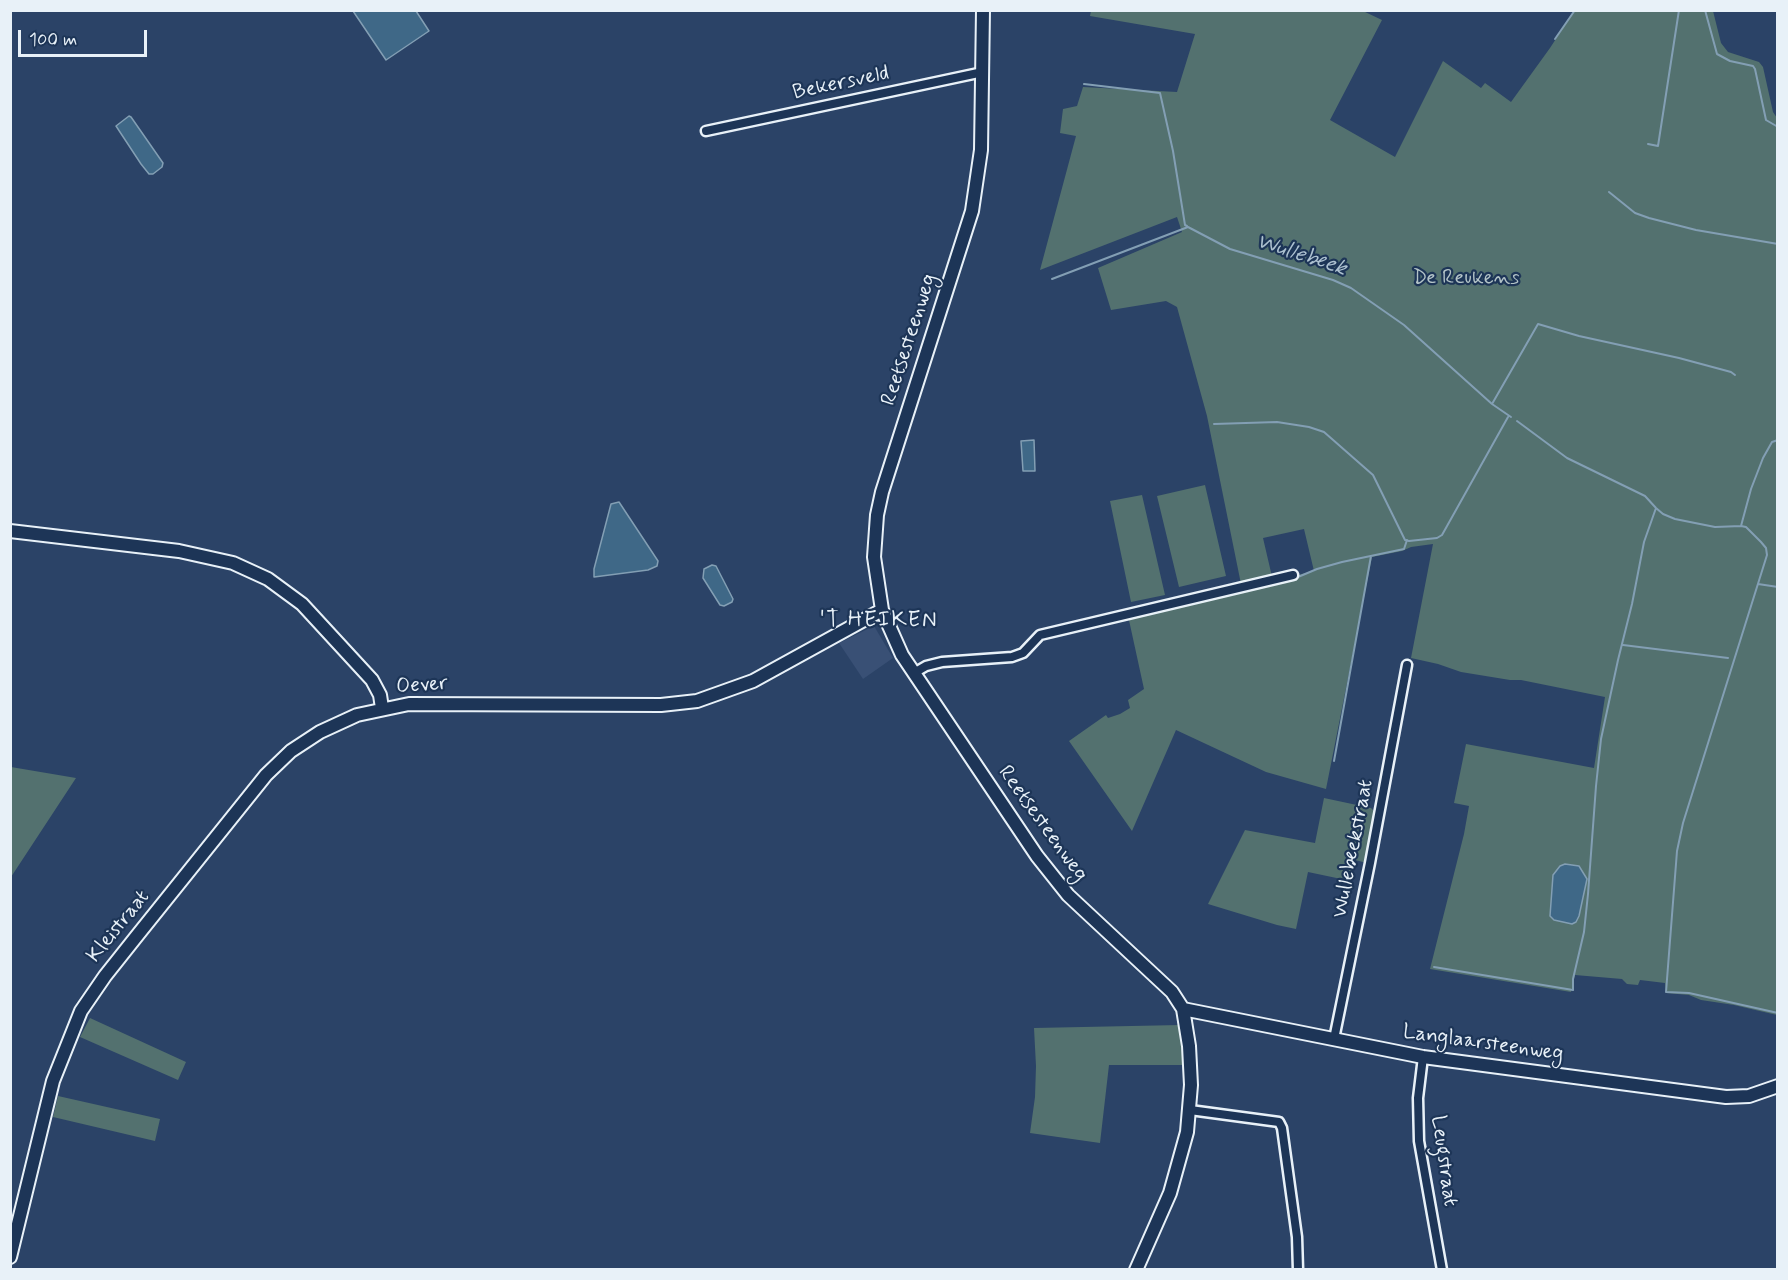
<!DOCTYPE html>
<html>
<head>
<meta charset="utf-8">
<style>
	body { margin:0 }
	#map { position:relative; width:1788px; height:1280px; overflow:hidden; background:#2b4367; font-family:Mynerve,sans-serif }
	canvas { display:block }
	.frame { position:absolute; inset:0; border:12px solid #e8f1f8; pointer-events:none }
	.scale { position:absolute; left:18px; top:30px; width:129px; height:27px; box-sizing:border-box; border:3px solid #e8f1f8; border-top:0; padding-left:8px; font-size:18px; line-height:21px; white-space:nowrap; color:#e8f1f8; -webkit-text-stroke:4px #1d3557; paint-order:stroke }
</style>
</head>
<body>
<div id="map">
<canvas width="1788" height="1280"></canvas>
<div class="frame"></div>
<div class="scale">100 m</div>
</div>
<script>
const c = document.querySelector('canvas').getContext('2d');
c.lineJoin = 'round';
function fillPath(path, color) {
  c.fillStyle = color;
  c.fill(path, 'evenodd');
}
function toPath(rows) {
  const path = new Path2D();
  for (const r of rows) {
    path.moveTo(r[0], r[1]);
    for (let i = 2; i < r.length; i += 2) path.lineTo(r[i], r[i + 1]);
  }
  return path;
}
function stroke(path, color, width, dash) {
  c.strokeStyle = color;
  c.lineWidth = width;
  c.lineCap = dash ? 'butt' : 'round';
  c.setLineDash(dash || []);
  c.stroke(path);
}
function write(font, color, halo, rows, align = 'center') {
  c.font = font + ' Mynerve,sans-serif';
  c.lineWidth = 4.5;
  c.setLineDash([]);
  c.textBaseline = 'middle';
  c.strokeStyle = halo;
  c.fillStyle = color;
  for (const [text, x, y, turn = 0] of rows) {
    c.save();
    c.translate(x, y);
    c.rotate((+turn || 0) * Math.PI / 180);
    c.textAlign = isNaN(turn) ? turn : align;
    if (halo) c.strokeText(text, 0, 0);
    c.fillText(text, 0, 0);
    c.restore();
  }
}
fillPath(toPath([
	[874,626,893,658,863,679,839,643]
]), '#395075');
fillPath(toPath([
	[1091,11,1363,11,1382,20,1330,120,1395,157,1443,61,1481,88,1485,83,1511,102,1550,48,1574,11,1713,11,1721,43,1728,52,1759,62,1763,67,1773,112,1777,118,1777,1015,1734,1005,1701,1000,1689,995,1666,993,1665,983,1640,980,1638,985,1627,984,1622,979,1575,975,1571,992,1430,969,1464,834,1469,806,1454,803,1466,744,1594,768,1605,697,1521,680,1510,680,1461,672,1438,664,1411,658,1433,544,1411,547,1402,551,1372,557,1326,789,1266,772,1176,730,1132,831,1069,741,1106,715,1108,718,1120,714,1130,708,1128,700,1144,689,1127,611,1241,584,1207,416,1177,307,1166,301,1111,310,1098,268,1182,232,1177,217,1040,270,1076,136,1060,133,1063,109,1077,106,1083,87,1177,92,1195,34,1090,16],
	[1304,529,1314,571,1273,581,1263,538],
	[1205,485,1226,576,1179,587,1157,496],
	[1142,495,1165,595,1131,602,1110,501],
	[11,767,76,778,11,877,10,767],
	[1324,798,1371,808,1375,812,1367,863,1355,860,1349,879,1346,880,1308,872,1296,929,1277,925,1208,904,1245,830,1315,843],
	[90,1018,186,1062,178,1080,80,1037],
	[1180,1025,1183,1065,1109,1065,1100,1143,1030,1133,1035,1097,1036,1066,1034,1028],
	[58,1096,160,1119,155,1141,53,1117]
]), '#53716f');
const water = toPath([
	[353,11,416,11,429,31,386,60,353,11],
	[129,116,131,117,163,163,162,167,153,174,149,174,141,164,116,126,129,116],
	[1034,440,1035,471,1023,471,1021,441,1034,440],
	[619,502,658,561,657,566,648,570,594,577,594,569,611,504,619,502],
	[712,565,716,566,733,599,732,602,724,606,720,605,703,578,704,569,712,565],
	[1565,864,1579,866,1587,879,1579,916,1576,922,1572,924,1554,920,1550,916,1553,875,1560,866,1565,864]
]);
fillPath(water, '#3f6887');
stroke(water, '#839fb4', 1.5);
stroke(toPath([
	[1705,10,1717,54,1730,61,1753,66,1755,69,1766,120,1778,127],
	[1555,39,1575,10],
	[1084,84,1160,93,1173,151,1185,225,1187,226],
	[1648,144,1658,146,1679,10],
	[1609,192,1635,213,1649,218,1696,230,1778,244],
	[1052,279,1188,227,1230,249,1333,280,1351,288,1404,325,1492,404,1511,417],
	[1492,404,1538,324,1579,336,1679,358,1731,372,1735,375],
	[1517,421,1567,458,1645,496,1656,508,1663,514,1675,519,1715,527,1741,526,1751,489,1763,458,1772,442,1778,440],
	[1214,424,1277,422,1309,427,1324,432,1373,475,1405,540,1409,541,1437,538,1442,535,1508,417],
	[1741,526,1746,527,1761,542,1766,548,1767,555,1683,823,1677,851,1666,992,1689,993,1778,1013],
	[1298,577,1317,569,1342,562,1404,549,1407,540],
	[1758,584,1778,587],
	[1623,645,1728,658],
	[1334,761,1371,556],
	[1434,967,1573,990,1573,979,1584,932,1588,894,1596,786,1601,739,1618,660,1632,604,1644,542,1656,508]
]), '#839fb4', 2);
const street = toPath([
	[706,131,983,72],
	[914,673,926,666,942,662,1012,657,1023,653,1040,635,1293,575],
	[1334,1039,1370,863,1407,665],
	[1423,1057,1418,1098,1419,1141,1442,1270],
	[1190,1110,1279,1122,1282,1128,1297,1237,1298,1270]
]);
const secondary = toPath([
	[983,10,981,150,972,211,882,492,877,515,874,557,882,610,902,655,1037,856,1068,895,1172,992,1183,1009,1189,1046,1191,1085,1187,1132,1170,1193,1136,1270],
	[10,531,179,551,233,563,268,579,302,604,372,680,380,695,382,708],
	[1183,1009,1423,1057,1726,1097,1749,1096,1778,1086],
	[10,1257,53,1081,81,1011,105,976,136,937,266,775,291,751,320,732,357,715,409,704,661,705,697,701,753,681,882,610]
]);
stroke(street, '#e8f1f8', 13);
stroke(secondary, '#e8f1f8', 16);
stroke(street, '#1d3557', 8);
stroke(secondary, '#1d3557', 12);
write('21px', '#e8f1f8', '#1d3557', [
	["Bekersveld",841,84,-12],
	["Reetsesteenweg",910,340,-72],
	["Oever",422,686,-4],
	["Reetsesteenweg",1042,824,54],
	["Wullebeekstraat",1354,849,-79],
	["Kleistraat",119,927,-51],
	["Langlaarsteenweg",1483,1044,8],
	["Leugstraat",1443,1161,82]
]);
write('21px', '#b4c4c8', '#1d3557', [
	["De Reukens",1466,279]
]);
write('italic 22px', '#adc1d0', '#1d3557', [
	["Wullebeek",1301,256,18]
]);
c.letterSpacing = '1.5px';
write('22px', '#e8f1f8', '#1d3557', [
	["'T HEIKEN",879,621]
]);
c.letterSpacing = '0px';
</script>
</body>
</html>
